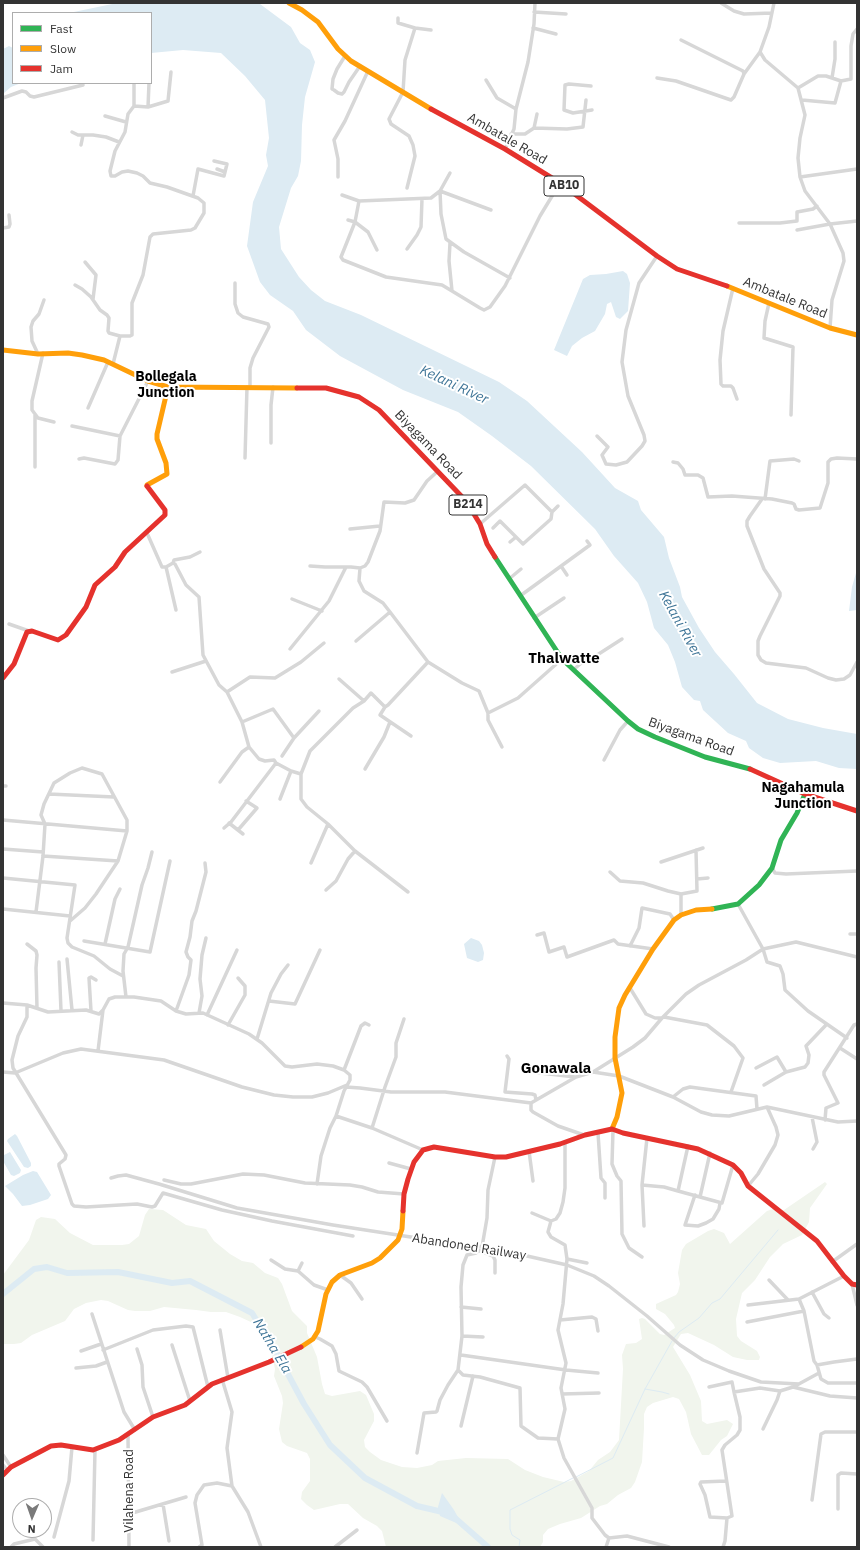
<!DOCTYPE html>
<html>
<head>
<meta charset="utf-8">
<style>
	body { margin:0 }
	#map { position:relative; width:860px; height:1550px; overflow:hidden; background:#fff; font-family:"IBM Plex Sans",sans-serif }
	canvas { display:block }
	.frame { position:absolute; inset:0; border:4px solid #333; pointer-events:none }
	.legend { position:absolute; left:12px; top:12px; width:140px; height:72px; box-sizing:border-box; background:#fff; border:1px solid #adadad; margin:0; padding:5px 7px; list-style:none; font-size:12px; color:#333 }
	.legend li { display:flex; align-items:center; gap:8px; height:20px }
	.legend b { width:20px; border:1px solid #adadad }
	.north { position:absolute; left:12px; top:1498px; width:40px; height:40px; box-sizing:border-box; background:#fff; border:1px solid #adadad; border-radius:50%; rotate:182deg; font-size:11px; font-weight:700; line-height:16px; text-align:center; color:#333 }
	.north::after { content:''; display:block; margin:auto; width:14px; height:18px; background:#7a7a7a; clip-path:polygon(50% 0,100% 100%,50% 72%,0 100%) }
</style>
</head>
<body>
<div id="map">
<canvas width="860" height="1550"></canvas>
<div class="frame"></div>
<ul class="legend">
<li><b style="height:5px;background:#30b455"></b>Fast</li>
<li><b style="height:5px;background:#ff9f0a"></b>Slow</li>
<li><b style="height:5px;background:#e5322d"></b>Jam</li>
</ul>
<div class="north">N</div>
</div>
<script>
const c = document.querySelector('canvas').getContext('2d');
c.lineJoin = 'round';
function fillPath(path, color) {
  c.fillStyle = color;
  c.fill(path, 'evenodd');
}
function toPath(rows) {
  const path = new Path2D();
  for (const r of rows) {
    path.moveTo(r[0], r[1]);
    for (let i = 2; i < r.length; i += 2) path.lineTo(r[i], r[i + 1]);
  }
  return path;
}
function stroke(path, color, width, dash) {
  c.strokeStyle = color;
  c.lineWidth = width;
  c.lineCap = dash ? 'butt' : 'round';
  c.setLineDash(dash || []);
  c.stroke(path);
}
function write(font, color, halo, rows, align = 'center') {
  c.font = font + ' "IBM Plex Sans",sans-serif';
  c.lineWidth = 4;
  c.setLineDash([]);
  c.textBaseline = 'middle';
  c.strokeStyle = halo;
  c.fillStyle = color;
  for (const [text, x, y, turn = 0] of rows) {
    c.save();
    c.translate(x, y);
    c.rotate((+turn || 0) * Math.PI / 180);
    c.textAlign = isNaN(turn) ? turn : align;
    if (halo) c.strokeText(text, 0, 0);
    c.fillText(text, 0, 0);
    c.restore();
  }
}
fillPath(toPath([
	[825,1182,827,1184,810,1208,809,1222,802,1235,783,1244,770,1257,755,1280,742,1293,736,1319,737,1336,741,1341,757,1351,760,1357,759,1360,747,1360,733,1357,714,1345,688,1333,681,1334,673,1347,690,1375,701,1401,702,1421,707,1424,727,1420,733,1424,727,1436,721,1440,709,1455,702,1455,691,1434,686,1412,679,1399,673,1397,653,1403,647,1407,644,1414,644,1428,642,1462,635,1482,631,1488,618,1495,607,1504,600,1506,581,1518,560,1524,548,1529,543,1535,543,1542,540,1547,386,1547,382,1531,377,1526,363,1518,348,1504,340,1504,314,1510,307,1505,301,1499,302,1492,310,1481,310,1459,307,1453,287,1446,282,1442,279,1429,283,1403,282,1396,274,1376,275,1369,270,1346,253,1323,240,1317,226,1312,211,1312,196,1310,164,1307,150,1311,135,1311,128,1310,108,1301,101,1300,86,1303,74,1309,65,1321,32,1335,21,1343,14,1344,3,1344,3,1275,29,1240,36,1220,41,1217,55,1219,70,1233,93,1245,122,1245,129,1244,139,1236,145,1215,149,1209,163,1210,186,1225,206,1229,214,1241,230,1254,242,1261,253,1263,265,1273,278,1278,282,1284,292,1311,307,1326,307,1333,317,1357,322,1384,325,1394,332,1396,360,1391,366,1395,374,1414,374,1421,364,1440,365,1447,370,1452,381,1460,402,1467,417,1468,432,1465,438,1461,466,1458,508,1459,525,1470,543,1477,564,1482,571,1481,589,1471,598,1460,610,1452,619,1440,623,1369,622,1355,626,1344,636,1343,642,1339,639,1319,642,1318,645,1319,660,1334,664,1335,675,1328,674,1325,665,1314,656,1309,656,1304,676,1295,678,1292,680,1284,678,1273,682,1250,686,1244,708,1231,714,1229,724,1233,730,1244,767,1211,773,1209,784,1210]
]), '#f1f5ed');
fillPath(toPath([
	[117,3,254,3,260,4,291,27,300,43,310,50,315,62,305,97,302,125,301,161,298,176,291,188,279,227,281,249,299,277,311,290,325,301,361,315,499,382,527,401,582,452,615,488,638,501,641,510,664,537,669,558,680,587,682,597,699,628,715,652,734,674,757,703,788,719,823,728,857,734,857,769,839,768,816,761,780,763,763,758,749,748,746,741,728,733,703,710,700,701,694,700,682,687,675,662,668,645,654,628,647,602,638,583,614,556,595,529,531,466,492,436,458,412,403,390,340,356,306,330,293,311,270,295,260,282,247,246,253,202,268,166,266,155,269,138,265,100,245,76,221,53,183,50,151,53,151,13,69,13],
	[9,46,13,48,13,83,21,83,11,87,4,93,3,49],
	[623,271,627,274,630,283,628,311,620,319,616,317,611,302,607,304,605,314,595,331,582,338,572,346,567,356,554,350,583,279,590,275,606,274],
	[856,573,857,610,849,611,852,587],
	[471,938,479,941,482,945,484,953,483,960,478,962,467,958,464,944],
	[15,1134,17,1136,31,1163,31,1166,28,1168,24,1167,7,1141,8,1139],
	[10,1152,21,1170,20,1173,14,1176,11,1175,3,1161,3,1153,4,1155],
	[33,1171,37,1172,51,1195,48,1199,30,1205,22,1206,13,1194,5,1186,23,1175],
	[442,1493,454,1510,460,1521,461,1525,440,1516,438,1507]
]), '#ddebf3');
stroke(toPath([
	[674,1338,679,1332,699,1318,712,1303,720,1299,778,1230],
	[645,1389,662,1392,669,1394],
	[576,1477,613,1458,645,1389,672,1341],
	[519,1547,520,1540,512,1535,510,1529,510,1510,573,1478]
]), '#ddebf3', 1);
stroke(toPath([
	[3,1294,34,1269,47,1267,67,1273,118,1272,172,1283,190,1281,252,1313,275,1350,304,1404,330,1445,365,1478,417,1506,447,1513],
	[455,1518,488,1547]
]), '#ddebf3', 6);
stroke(toPath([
	[721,3,734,11,744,14,772,13],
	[774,3,769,27,760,52,765,60,798,88,805,115,800,138,798,158,800,177,805,191,830,224,843,253,844,261,832,300,830,328],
	[534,12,566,14],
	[398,18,398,23,415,28,431,30],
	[533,28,556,34],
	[345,56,337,69,333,79,332,89,334,90,338,93,342,94,344,92,349,82,360,66],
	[744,74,760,52],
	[657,78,676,81,728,99,731,100,734,97,744,74,743,71,681,40],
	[832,78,835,59,835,42],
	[486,80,497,98,516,109],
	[591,86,569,84,565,85,564,110,573,113,592,110],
	[798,88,818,76,826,76,841,81,851,79,851,46,853,34,857,29],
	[3,98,22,91,26,92,30,96,34,97,83,85],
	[802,100,835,103,841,81],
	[134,106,148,107,168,101,171,72],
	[148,107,149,83],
	[105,116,126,122],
	[534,128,567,129,583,127,586,100],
	[72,132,78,135,93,135,106,137,119,142],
	[511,134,525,134,534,128,537,114],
	[81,145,83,135],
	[505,149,514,129,516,109,528,62,534,24,535,3],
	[217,169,225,172],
	[338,177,338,159,334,140,345,121,368,71],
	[800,177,857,169],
	[407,188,415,156,413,145,409,136,391,124,389,119,403,92,405,60,415,28],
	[342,195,359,201,431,198,440,191,450,173],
	[193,196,198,169,224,176,227,164,214,161],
	[359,201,355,222,341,257,343,260,386,277,442,285,452,291,449,261,450,243],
	[491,210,440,191,441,214,446,239,464,252,510,278],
	[348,220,355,222,368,232,377,250],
	[739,223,780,223,797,221,797,212,813,209,817,206],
	[3,228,9,227,10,224,9,215],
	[797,230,830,224,857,221],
	[407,249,417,235,421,227,422,199],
	[85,262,96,275,93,299],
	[235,283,235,304,238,313,243,317,268,324,269,327,253,358,250,368,250,387],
	[75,285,82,289,91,297,100,310,107,315,109,318,108,331,109,333,120,336,130,336,132,335,132,303,143,275,150,237,153,234,191,230,195,228,204,213,204,203,198,198,167,187,150,183,143,176,137,173,128,171,122,172,115,176,111,176,110,171,115,151,125,132,128,114,134,106,134,83],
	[733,288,723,331,720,360,721,384,723,386,731,386,733,388,737,399],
	[452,291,480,308,484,310,490,307,505,286,540,216,560,183],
	[769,303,765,321,764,338,793,347,791,415],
	[43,353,32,401,32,410,38,418,54,422],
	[38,354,32,341,31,327,33,321,39,314,44,300],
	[113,364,120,336],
	[88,408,108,362],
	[35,415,35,467],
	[72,426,120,436],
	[597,436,608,447,602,455,606,464,616,465,627,462,642,446,645,441,644,435,628,396,622,362,626,330,639,283,657,256],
	[271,443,271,405,273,387],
	[245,458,247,387],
	[79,459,84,458,115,464,118,460,120,436,148,381],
	[673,462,678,463,683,469,685,475,698,475,703,478,708,497,732,496,772,499,792,503,794,504,796,509,799,510,820,508,828,483,828,462,831,459,837,458,857,459],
	[762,499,750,516,747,521,747,526,764,569,780,593,780,596,760,636,758,641,758,655,761,660,766,663,806,668,828,678,836,680,844,679,850,675,857,662],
	[765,499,770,461,794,459,799,461],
	[552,512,558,506],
	[480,524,525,485,552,512,551,519,523,544,500,521,493,528],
	[350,529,380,526],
	[147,533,162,567,166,567,173,563,175,564,186,585,199,597,203,655,219,685,227,692,242,722,249,747,259,759,265,761,274,760,276,763,291,771,301,774,310,751,353,708,364,701,371,693,385,707,388,705,428,662,390,612,356,641],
	[510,542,516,537],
	[173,563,174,560,190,557,200,552],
	[310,566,325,567,351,567,360,568,365,566,368,562,380,531,384,502,405,503,414,500,427,481,438,471],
	[561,566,567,575],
	[166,567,176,610],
	[360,568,359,581,364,591,383,603,390,612],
	[509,579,521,569],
	[520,596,590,545,587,541],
	[292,599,322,611],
	[534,618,564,598],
	[9,624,29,631],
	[290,649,329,601,346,567],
	[428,662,462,683,479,691,488,713],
	[573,670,590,656,594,657,622,639],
	[172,672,206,661],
	[339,679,364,701],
	[227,692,250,677,275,678,301,662,324,643],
	[385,707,380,715,411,736],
	[242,722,273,709,294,738],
	[502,747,488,720,488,713,518,698,562,659],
	[282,756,294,738,319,711],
	[604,760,620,730,628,721],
	[365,769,384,737,390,722],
	[301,774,301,799,307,807,328,824,355,851,408,892],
	[220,782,242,752,249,747],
	[3,786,6,786],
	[49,794,114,797],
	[280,799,291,771],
	[3,820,127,831],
	[229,823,243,834],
	[224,828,231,822,276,763],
	[238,830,257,808,246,801],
	[3,849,43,852],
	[43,856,118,861],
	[661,862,703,848],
	[311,863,328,824],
	[772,868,775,873,786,874,857,871],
	[610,872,620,881,643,883,668,891,681,894],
	[3,878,75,885,67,938,68,943,72,947,94,956,110,969,123,976],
	[697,879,708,878],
	[326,890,336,881,348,859,355,851],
	[738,904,763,949,767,962,780,966,783,974,785,990,808,1011,847,1038],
	[3,909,70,916],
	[36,912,43,856,45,824,41,815,44,804,54,783,70,773,82,768,102,774,127,820,127,831,118,861,96,894,85,908,70,921],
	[681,915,681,894,697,891,696,850],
	[850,934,857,934],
	[537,935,544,933,549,952,564,947,567,957,614,940,618,944,653,949],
	[84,941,150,952,170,861],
	[27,944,36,951,37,955,36,968,37,1008],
	[105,944,115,899,120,889],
	[630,946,639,928,642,908,670,914,674,920],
	[67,959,72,1010],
	[59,962,61,1011],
	[630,988,646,1014,655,1018,662,1018,686,994,699,985,746,960,763,949,796,942,857,957],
	[126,997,123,971,124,954,128,947,142,885,148,868,152,852],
	[269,1001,295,1004,320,950],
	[3,1003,27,1005,48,1012,86,1010,99,1014,103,1010,109,999,115,997,134,997,161,1001,176,1011,186,1014,203,1013,249,1034,262,1043,285,1066,292,1067,317,1064,333,1066,344,1070,350,1075,350,1080,344,1091,336,1116,330,1128,321,1156,317,1184],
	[27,1005,27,1017,18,1036,12,1060,13,1068,66,1155,65,1159,59,1164,59,1166,72,1204,74,1206,86,1207,137,1204,152,1207,155,1206,163,1193,222,1210,272,1221,353,1236],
	[91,1011,89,978,91,977,96,980],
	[176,1011,189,975,191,960,188,957,186,952,190,937,192,921,196,911,206,872,205,863],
	[199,1013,202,996,200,979,202,955,206,938],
	[207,1015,237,950],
	[664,1017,707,1025,734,1046,743,1058,731,1092],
	[228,1025,245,995,245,986,238,978],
	[257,1039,271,993,281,974,288,965],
	[840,1048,857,1059],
	[98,1051,103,1010],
	[507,1056,509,1059,505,1092,532,1094,535,1095,536,1100],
	[756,1068,777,1057,786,1072],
	[344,1070,361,1026,365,1023,369,1025],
	[523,1071,575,1077],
	[3,1072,15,1073,63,1053,81,1049,164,1060,242,1087,274,1095,293,1097,312,1097,328,1093,347,1085],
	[593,1072,633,1047,645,1038,662,1018],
	[764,1085,786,1072,805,1067,808,1063,809,1055,806,1046,826,1025],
	[346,1087,360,1088,391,1092,445,1092,531,1103,576,1077,593,1072,619,1076,673,1097,701,1112,712,1115,729,1116,767,1107,838,1122,857,1121],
	[673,1097,683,1089,690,1087,756,1096,757,1109],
	[531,1103,531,1110,533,1112,558,1126,584,1135],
	[336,1116,372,1128,423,1150],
	[812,1117,817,1142,813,1149],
	[825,1120,826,1108,838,1103,824,1075,824,1072,854,1025,857,1024],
	[372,1128,385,1087,396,1057,396,1043,404,1019],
	[613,1130,612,1164,617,1176,621,1181,622,1234,629,1248,642,1257],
	[598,1133,601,1178,605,1183,605,1198],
	[565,1142,565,1188,563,1202,560,1213,556,1219,551,1221,548,1232,551,1237,565,1245,567,1259,563,1304,558,1330,566,1363,561,1388,565,1409,558,1439,564,1458,592,1508,592,1518,605,1535,609,1538,627,1536,669,1547],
	[688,1146,678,1191,722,1203,733,1165],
	[529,1151,533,1181],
	[495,1157,488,1190,487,1218,482,1247,476,1253,467,1255,463,1265,461,1287,462,1336,458,1370,463,1375,480,1377,520,1388,521,1426,538,1438,558,1439],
	[389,1163,411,1169],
	[111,1178,118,1176,126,1175,159,1184,237,1208,333,1225,469,1246,487,1247,567,1265,594,1276,609,1286,647,1316,680,1345,703,1360,729,1371,761,1382,799,1384],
	[164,1180,181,1184,191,1184,243,1174,264,1175,305,1183,350,1185,362,1187,378,1192,404,1194],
	[642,1185,664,1187,678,1191],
	[748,1186,758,1174,775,1145,778,1135,776,1127,767,1107],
	[695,1195,685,1225,698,1226,706,1223,713,1219,719,1209,720,1203],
	[700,1197,710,1153],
	[532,1213,551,1221],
	[644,1226,642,1185,647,1138],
	[480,1251,493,1256,495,1260,495,1273],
	[567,1259,587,1263],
	[271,1260,285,1269,298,1271],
	[832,1262,857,1244],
	[302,1263,298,1271,314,1285,328,1290],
	[340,1275,351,1283,362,1299],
	[844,1276,799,1299,804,1311,814,1361,817,1365,821,1379,828,1383,857,1383],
	[769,1280,788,1300],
	[852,1284,857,1305],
	[812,1292,824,1314,829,1318],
	[748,1305,799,1299],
	[461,1307,481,1309],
	[92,1314,124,1412,135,1430],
	[560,1320,592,1317,596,1319,598,1331],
	[747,1322,804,1311],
	[220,1330,228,1378],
	[462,1336,483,1337],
	[315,1337,320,1339,332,1346,336,1354,339,1371,362,1382,367,1387,387,1421],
	[172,1345,190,1401],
	[137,1349,142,1365,143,1387,153,1417],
	[103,1350,153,1330,186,1326,193,1327,208,1387],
	[81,1351,101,1344],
	[461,1355,566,1370,598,1373],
	[817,1365,834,1362,857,1359],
	[76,1368,96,1366,107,1362],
	[222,1379,232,1412,227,1448,232,1486],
	[797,1385,819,1373],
	[709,1387,732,1382,734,1392],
	[562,1394,599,1393],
	[461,1426,473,1376],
	[763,1429,777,1400,780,1391],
	[128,1435,129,1547],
	[417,1453,424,1413,436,1412,437,1411,440,1400,448,1385,458,1370],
	[3,1455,11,1467],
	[3,1465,7,1470],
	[726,1481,701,1482,700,1484,705,1495,710,1517,727,1518],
	[812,1500,821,1434,825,1432,857,1432],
	[163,1504,169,1541],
	[838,1509,838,1475,841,1473,857,1474],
	[129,1514,186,1497],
	[54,1537,69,1481,72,1447],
	[93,1540,95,1450],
	[11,1547,14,1544,35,1539,43,1547],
	[199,1547,202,1545,195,1503,197,1495,204,1485,217,1483,232,1486,248,1512,261,1547],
	[335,1547,357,1530],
	[606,1547,609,1538],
	[723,1547,725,1541,727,1518,732,1516,722,1450,725,1445,737,1435,740,1430,740,1417,734,1392,760,1388,780,1391,793,1387,830,1396,857,1398]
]), '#d7d7d7', 3.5);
stroke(toPath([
	[495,557,562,659,628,721,638,729,655,737,705,757,750,769],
	[712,909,738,904,759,885,772,868,781,840,797,813,805,794]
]), '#30b455', 5);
stroke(toPath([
	[289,3,302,10,318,22,338,49,351,61,431,109],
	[727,286,830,328,857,335],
	[3,350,38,354,68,353,82,355,104,360,148,381,168,387,297,388],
	[147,486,147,485,167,474,166,463,157,439,157,434,168,387],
	[612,1129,617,1117,622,1093,615,1058,615,1037,619,1008,625,995,653,949,674,920,681,915,696,910,712,909],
	[301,1347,313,1339,318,1331,326,1294,332,1282,340,1275,372,1263,380,1258,398,1240,402,1229,403,1211]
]), '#ff9f0a', 5);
stroke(toPath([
	[431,109,505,149,560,183,657,256,677,269,727,286],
	[297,388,326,388,359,397,379,410,466,501,480,524,487,544,495,557],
	[3,678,14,664,27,632,32,631,58,640,66,635,86,607,95,585,115,567,125,552,165,515,165,510,147,486],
	[750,769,805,794,857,811],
	[612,1129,623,1133,698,1149,733,1165,741,1173,748,1186,817,1241,844,1276,852,1284,857,1285],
	[403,1211,404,1194,408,1179,414,1162,423,1150,434,1147,495,1157,506,1157,560,1144,585,1135,612,1129],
	[3,1475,11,1467,51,1446,61,1445,93,1450,119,1440,153,1417,185,1405,212,1384,269,1362,301,1347]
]), '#e5322d', 5);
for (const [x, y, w] of [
	[564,186,40],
	[468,505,38]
]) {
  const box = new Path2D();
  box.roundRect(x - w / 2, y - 10, w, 20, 3);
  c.fillStyle = '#fff';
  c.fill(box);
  stroke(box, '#333', 1);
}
write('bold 12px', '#333', null, [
	["AB10",564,186],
	["B214",468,505]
]);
write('13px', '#333', '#fff', [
	["Ambatale Road",507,139,30],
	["Ambatale Road",785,298,22],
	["Biyagama Road",428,445,46],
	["Biyagama Road",691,737,20],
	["Abandoned Railway",469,1247,9],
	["Vilahena Road",129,1491,-90]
]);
write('bold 14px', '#000', '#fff', [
	["Bollegala",166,377],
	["Junction",166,393],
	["Nagahamula",803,788],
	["Junction",803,804]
]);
write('italic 14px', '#3f7597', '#fff', [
	["Kelani River",454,385,25],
	["Kelani River",680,624,61],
	["Natha Ela",272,1346,59]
]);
write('bold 15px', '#000', '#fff', [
	["Thalwatte",564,659],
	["Gonawala",556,1069]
]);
</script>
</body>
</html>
